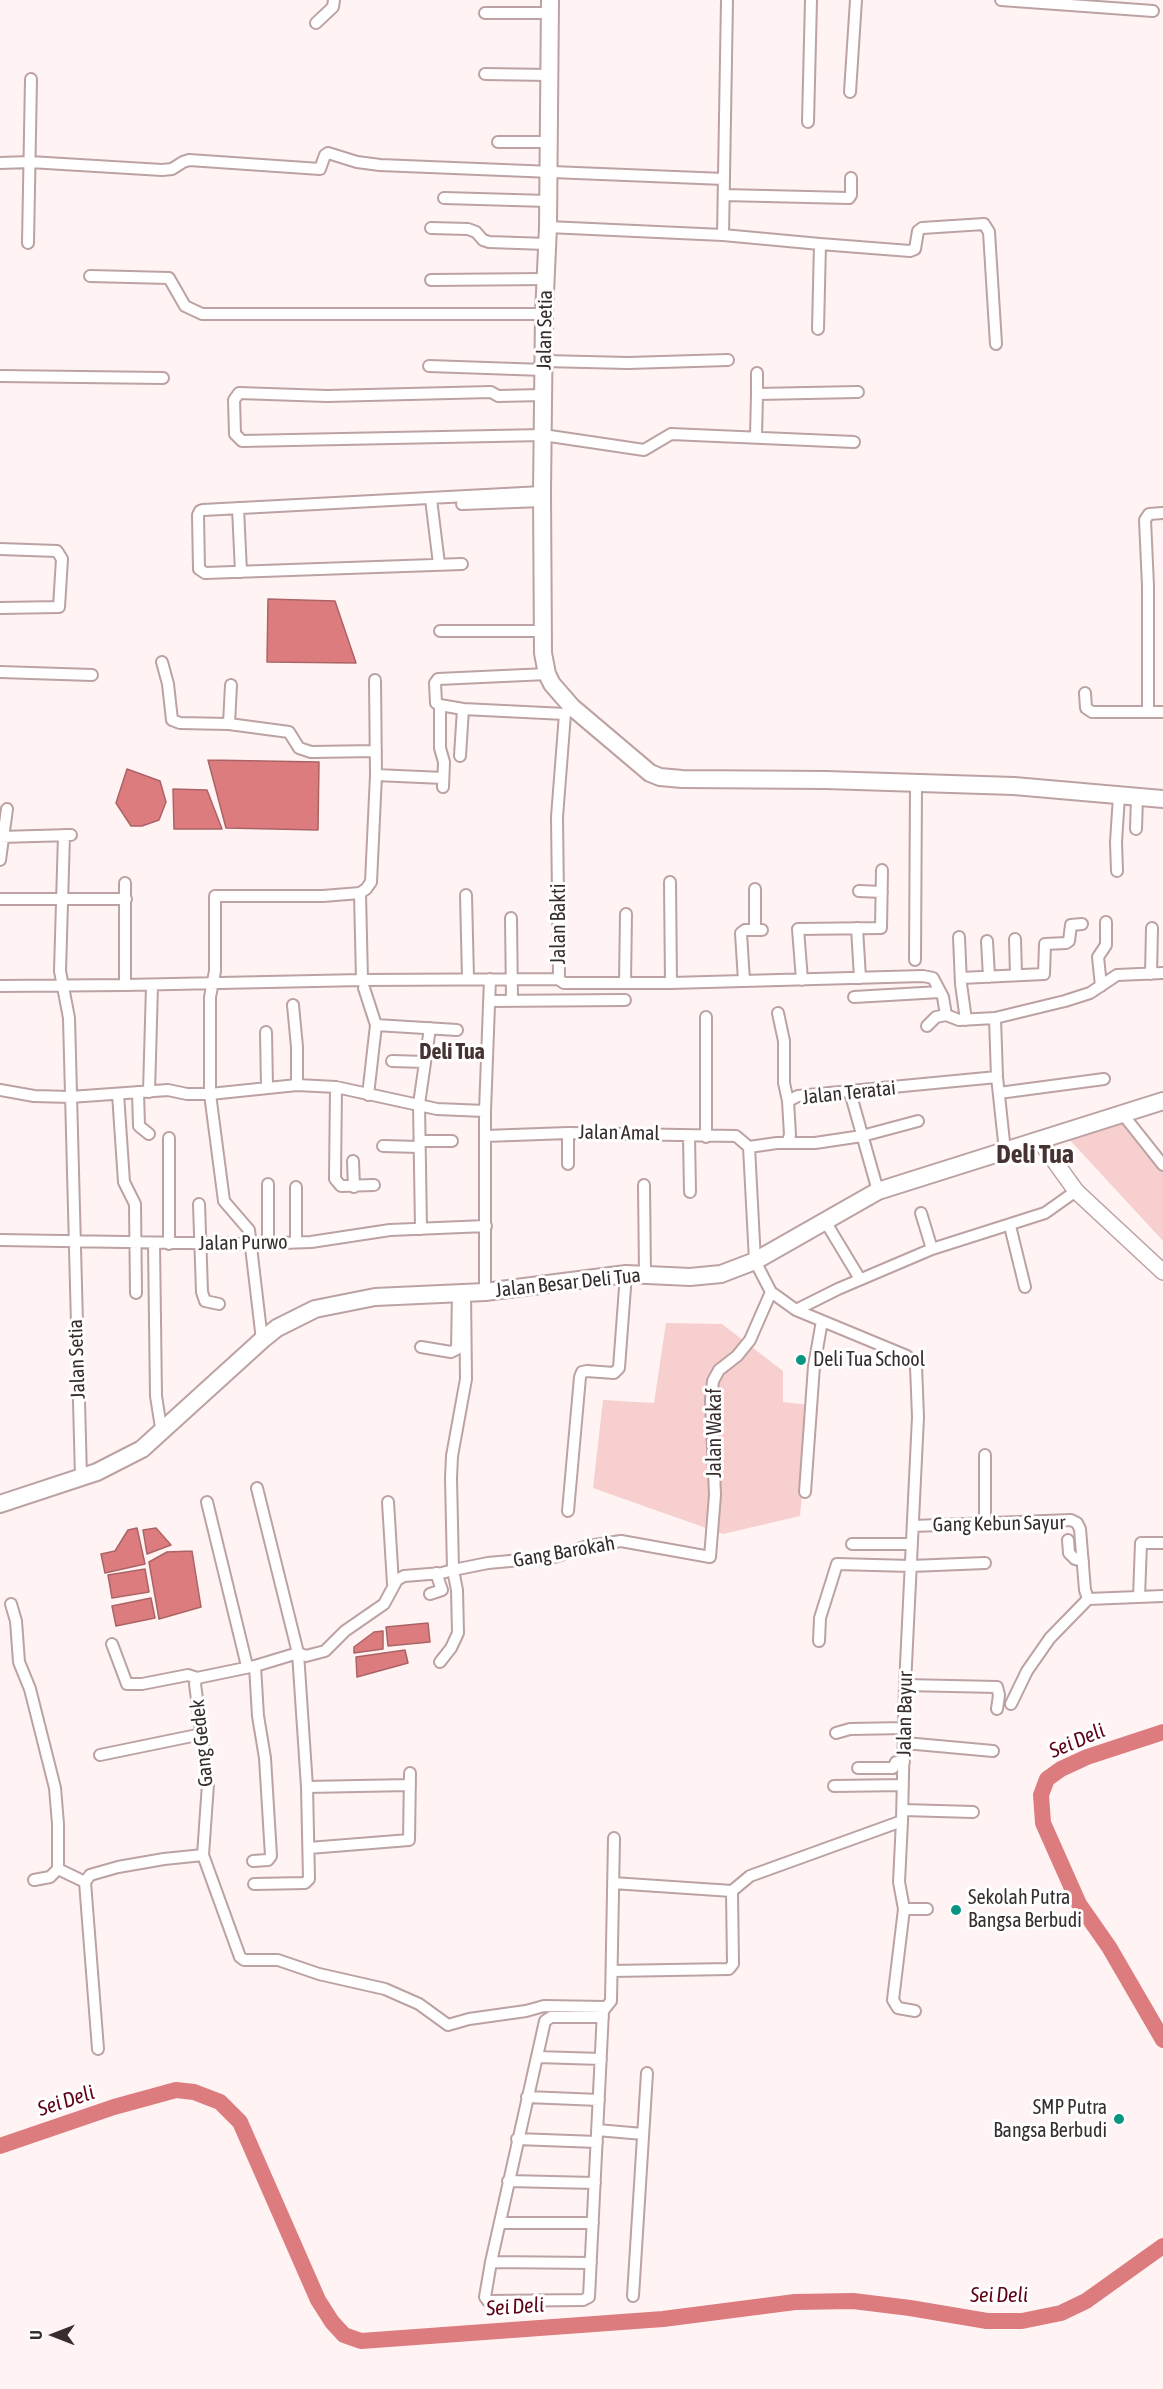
<!DOCTYPE html>
<html>
<head>
<meta charset="utf-8">
<style>
	body { margin:0 }
	#map { position:relative; width:1163px; height:2389px; overflow:hidden; background:#fff3f3; font-family:"Asap Condensed",sans-serif }
	canvas { display:block }
	.north { position:absolute; left:24px; top:2305px; width:60px; height:60px; -webkit-text-stroke:4px #fff; paint-order:stroke; rotate:270deg; font-size:16px; font-weight:700; line-height:24px; text-align:center; color:#372d2d }
	.north::after { content:''; display:block; margin:auto; width:21px; height:27px; background:#372d2d; clip-path:polygon(50% 0,100% 100%,50% 72%,0 100%) }
</style>
</head>
<body>
<div id="map">
<canvas width="1163" height="2389"></canvas>
<div class="north">U</div>
</div>
<script>
const c = document.querySelector('canvas').getContext('2d');
c.lineJoin = 'round';
function fillPath(path, color) {
  c.fillStyle = color;
  c.fill(path, 'evenodd');
}
function toPath(rows) {
  const path = new Path2D();
  for (const r of rows) {
    path.moveTo(r[0], r[1]);
    for (let i = 2; i < r.length; i += 2) path.lineTo(r[i], r[i + 1]);
  }
  return path;
}
function stroke(path, color, width, dash) {
  c.strokeStyle = color;
  c.lineWidth = width;
  c.lineCap = dash ? 'butt' : 'round';
  c.setLineDash(dash || []);
  c.stroke(path);
}
function write(font, color, halo, rows, align = 'center') {
  c.font = font + ' "Asap Condensed",sans-serif';
  c.lineWidth = 6;
  c.setLineDash([]);
  c.textBaseline = 'middle';
  c.strokeStyle = halo;
  c.fillStyle = color;
  for (const [text, x, y, turn = 0] of rows) {
    c.save();
    c.translate(x, y);
    c.rotate((+turn || 0) * Math.PI / 180);
    c.textAlign = isNaN(turn) ? turn : align;
    if (halo) c.strokeText(text, 0, 0);
    c.fillText(text, 0, 0);
    c.restore();
  }
}
fillPath(toPath([
	[1120,1117,1163,1171,1163,1241,1069,1139],
	[666,1323,722,1324,783,1371,783,1402,810,1405,800,1516,723,1534,593,1488,603,1400,654,1403]
]), '#f6cfce');
const water = toPath([
	[268,599,335,601,356,663,267,662,268,599],
	[208,760,319,762,318,830,226,828,208,760],
	[127,769,160,781,166,802,159,820,142,826,131,826,116,803,127,769],
	[173,789,207,790,222,829,174,829,173,789],
	[137,1528,145,1564,105,1573,101,1554,115,1551,128,1530,137,1528],
	[156,1528,171,1545,147,1554,143,1530,156,1528],
	[192,1551,201,1607,159,1619,149,1562,167,1552,192,1551],
	[145,1569,149,1592,112,1598,108,1575,145,1569],
	[151,1598,155,1618,116,1626,112,1606,151,1598],
	[428,1623,430,1642,388,1646,386,1627,428,1623],
	[383,1631,383,1649,354,1653,354,1647,374,1632,383,1631],
	[405,1650,408,1663,357,1677,356,1657,405,1650]
]);
fillPath(water, '#dd7c7e');
stroke(water, '#ab6466', 1.5);
stroke(toPath([
	[1163,1732,1087,1757,1061,1769,1047,1779,1041,1795,1043,1823,1079,1904,1109,1947,1163,2040],
	[0,2146,114,2107,176,2090,194,2092,220,2102,240,2122,318,2300,332,2322,344,2335,361,2341,663,2319,795,2302,853,2301,910,2308,987,2321,1022,2321,1061,2313,1086,2301,1163,2246]
]), '#dd7c7e', 16);
const street = toPath([
	[727,0,723,235,820,244,818,329],
	[1001,0,1153,11],
	[485,13,549,13],
	[316,23,333,7,334,0],
	[485,74,549,75],
	[850,92,856,0],
	[808,122,811,0],
	[498,142,548,142],
	[0,163,30,162,162,170,172,169,183,162,189,160,320,169,325,155,328,153,357,162,380,165,724,179],
	[724,195,849,198,851,195,851,178],
	[444,198,548,201],
	[548,227,723,235],
	[431,228,468,229,476,232,483,240,489,242,547,244],
	[28,243,31,79],
	[820,244,910,251,915,249,918,231,922,228,984,224,989,232,996,344],
	[90,276,169,278,185,306,202,314,544,314],
	[431,280,546,279],
	[544,361,628,363,728,360],
	[429,366,544,370],
	[757,373,757,394],
	[0,376,163,378],
	[543,395,498,396,491,392,327,396,239,393,234,400,235,434,242,441,543,435,644,450,671,434,854,442],
	[756,436,757,394,858,392],
	[431,499,439,564],
	[462,504,542,501],
	[238,508,241,572],
	[0,549,57,551,62,559,59,607,0,608],
	[462,564,205,573,199,569,198,515,200,511,203,510,542,492],
	[440,631,543,631],
	[162,662,168,684,172,720,180,723,229,724,289,732,299,748,311,752,376,751],
	[0,672,92,675],
	[547,674,438,679,435,683,436,703,440,705,463,709,565,714],
	[1085,693,1086,708,1092,712,1163,712],
	[440,705,440,748,444,762,443,787],
	[1148,712,1148,586,1145,520,1149,514,1163,513],
	[229,724,231,685],
	[460,756,463,709],
	[376,775,443,778],
	[1136,829,1137,797],
	[64,835,60,971,69,1018,81,1477],
	[0,837,71,835],
	[0,860,7,809],
	[1117,871,1116,842,1119,796],
	[670,882,671,983],
	[125,883,125,985,362,980,557,979,559,976,557,817,565,714,572,707],
	[859,891,882,892],
	[466,895,468,979],
	[0,899,126,899],
	[511,918,512,1000],
	[857,928,860,978],
	[755,930,755,889],
	[959,937,961,984,966,1020],
	[1015,939,1016,974],
	[987,941,989,977],
	[915,960,916,784],
	[1151,974,1152,928],
	[961,978,1044,974,1045,944,1066,943,1069,941,1071,925,1082,924],
	[558,979,564,983,671,983,923,976,933,978,943,997,946,1015,959,1020,995,1018,1065,1001,1090,993,1117,975,1163,973],
	[362,980,360,893,366,889,371,882,376,775,375,680],
	[802,980,798,929,881,928,882,870],
	[744,981,741,933,745,930,762,930],
	[625,983,626,914],
	[0,986,125,985],
	[1101,986,1098,957,1106,945,1106,922],
	[364,988,376,1025,457,1030],
	[854,997,940,992],
	[489,1001,625,1000],
	[293,1005,297,1047,297,1085],
	[778,1013,784,1041,784,1083,788,1101],
	[706,1017,706,1137],
	[995,1018,997,1077,1005,1151],
	[927,1026,936,1017,946,1015],
	[266,1032,267,1087],
	[392,1061,425,1062],
	[336,1087,335,1179,341,1186,374,1185],
	[0,1090,34,1096,70,1097,168,1090,187,1094,210,1094,297,1085,336,1087,437,1109,485,1111],
	[138,1092,139,1126,149,1134],
	[149,1092,152,986],
	[850,1092,878,1191],
	[999,1093,1104,1079],
	[118,1094,124,1182,135,1204,136,1293],
	[368,1095,376,1025],
	[1121,1112,1163,1165],
	[568,1133,568,1164],
	[485,1136,568,1133,736,1136,749,1147],
	[689,1136,690,1192],
	[420,1141,452,1141],
	[787,1143,815,1143,862,1136,918,1121],
	[383,1146,419,1147],
	[749,1147,777,1143,787,1143,790,1135,788,1101,798,1096,997,1077],
	[353,1161,354,1187],
	[268,1184,268,1243],
	[644,1185,645,1275],
	[199,1204,202,1292,205,1301,219,1304],
	[921,1213,932,1249],
	[825,1221,860,1279],
	[1010,1226,1025,1287],
	[421,1229,419,1104,430,1028],
	[0,1240,250,1244,311,1242,390,1230,486,1226],
	[296,1242,296,1187],
	[154,1244,156,1396,162,1434],
	[169,1244,169,1138],
	[485,1292,485,1111,490,979],
	[796,1310,838,1289,932,1249,1045,1213,1076,1191],
	[262,1340,249,1230,224,1201,210,1094,210,997,215,971,215,896,323,896,360,893],
	[421,1347,451,1352,457,1349,458,1293],
	[805,1492,814,1366,822,1321],
	[207,1502,247,1666],
	[388,1502,393,1584],
	[568,1511,580,1377,582,1372,587,1371,614,1373,619,1368,626,1274],
	[985,1522,985,1455],
	[913,1526,1071,1520,1077,1523,1080,1529,1085,1590,1088,1599,1163,1596],
	[1068,1540,1069,1553,1075,1559,1083,1561],
	[852,1544,912,1544],
	[430,1594,442,1590,436,1573],
	[1139,1597,1141,1543,1163,1543],
	[11,1604,16,1621,19,1662,30,1689,55,1788,58,1824,58,1869,85,1882],
	[819,1641,820,1618,837,1564,911,1566,985,1563],
	[112,1644,127,1684,142,1684,188,1675,197,1678],
	[440,1662,451,1648,458,1633,457,1590,453,1570,488,1563,554,1557,588,1546,621,1541,710,1557,715,1495,711,1400,713,1381,719,1370,737,1356,750,1340,771,1292],
	[197,1678,195,1684,208,1784,203,1855,240,1957,244,1960,278,1960,319,1974,385,1989,419,2004,448,2025,469,2019,526,2011,544,2006,604,2007],
	[197,1678,255,1666,298,1653,306,1656,325,1651,345,1631,384,1604,397,1580,404,1576,442,1573,453,1570,451,1478,452,1456,466,1379,465,1292],
	[905,1685,997,1687,999,1695,997,1709],
	[1011,1704,1027,1671,1050,1638,1088,1599],
	[836,1733,850,1729,906,1728],
	[905,1743,993,1751],
	[100,1755,202,1734],
	[858,1768,893,1768,896,1762,904,1762],
	[834,1786,903,1785],
	[307,1787,410,1785],
	[903,1810,973,1812],
	[902,1821,899,1882,904,1909,893,2000,898,2008,915,2011],
	[309,1848,409,1840,410,1773],
	[253,1861,268,1860,271,1856,265,1758,258,1716,255,1666],
	[34,1880,50,1877,58,1869],
	[613,1883,732,1891],
	[254,1884,305,1883,309,1879,307,1787,298,1653,257,1488],
	[732,1891,750,1876,902,1821,905,1685,918,1417,916,1366,907,1356,796,1310,771,1292,755,1261,749,1147],
	[904,1909,927,1909],
	[612,1971,729,1969,733,1964,732,1891],
	[603,2017,551,2017,545,2021,491,2262,485,2297,488,2301,583,2300,589,2297,603,2011,611,2001,614,1838],
	[98,2049,85,1882,90,1875,118,1867,164,1859,203,1855],
	[537,2057,601,2059],
	[527,2097,599,2100],
	[597,2130,643,2134],
	[517,2139,597,2142],
	[508,2181,595,2183],
	[500,2223,593,2223],
	[491,2262,591,2263],
	[633,2296,647,2073]
]);
const secondary = toPath([
	[1040,1141,1076,1191,1163,1272]
]);
const primary = toPath([
	[550,0,548,227,544,314,542,492,543,653,547,674,552,684,572,707,650,773,660,777,682,779,826,780,1014,786,1163,799],
	[0,1504,97,1472,142,1449,262,1340,277,1328,315,1309,375,1297,485,1292,626,1274,690,1277,721,1274,755,1261,878,1191,1163,1101]
]);
stroke(street, '#bca2a2', 14);
stroke(secondary, '#bca2a2', 18);
stroke(primary, '#bca2a2', 20);
stroke(street, '#fff', 10);
stroke(secondary, '#fff', 15);
stroke(primary, '#fff', 16);
for (const [x, y, r, color] of [
	[801,1360,6,"#089582"],
	[956,1910,6,"#089582"],
	[1119,2119,6,"#089582"]
]) {
  const dot = new Path2D();
  dot.arc(x, y, r, 0, 2 * Math.PI);
  c.fillStyle = color;
  c.fill(dot);
  stroke(dot, '#fff', 2);
}
write('20px', '#372d2d', '#fff', [
	["Jalan Setia",545,330,-89],
	["Jalan Bakti",559,924,-90],
	["Jalan Teratai",849,1093,-6],
	["Jalan Amal",619,1133,1],
	["Jalan Purwo",243,1243,-1],
	["Jalan Besar Deli Tua",568,1283,-6],
	["Jalan Setia",77,1359,-92],
	["Jalan Wakaf",715,1433,-90],
	["Gang Kebun Sayur",999,1524,-1],
	["Gang Barokah",564,1552,-10],
	["Jalan Bayur",905,1714,-89],
	["Gang Gedek",202,1743,-96]
]);
write('20px', '#372d2d', '#fff', [
	["Deli Tua School",813,1360],
	["Sekolah Putra",968,1898],
	["Bangsa Berbudi",968,1921],
	["SMP Putra",1107,2108,"right"],
	["Bangsa Berbudi",1107,2131,"right"]
], 'left');
write('italic 21px', '#5e0215', '#fff', [
	["Sei Deli",1077,1741,-23],
	["Sei Deli",66,2101,-18],
	["Sei Deli",999,2295],
	["Sei Deli",515,2307,-4]
]);
write('bold 22px', '#473232', '#fff', [
	["Deli Tua",452,1052]
]);
write('bold 26px', '#473232', '#fff', [
	["Deli Tua",1035,1155]
]);
</script>
</body>
</html>
